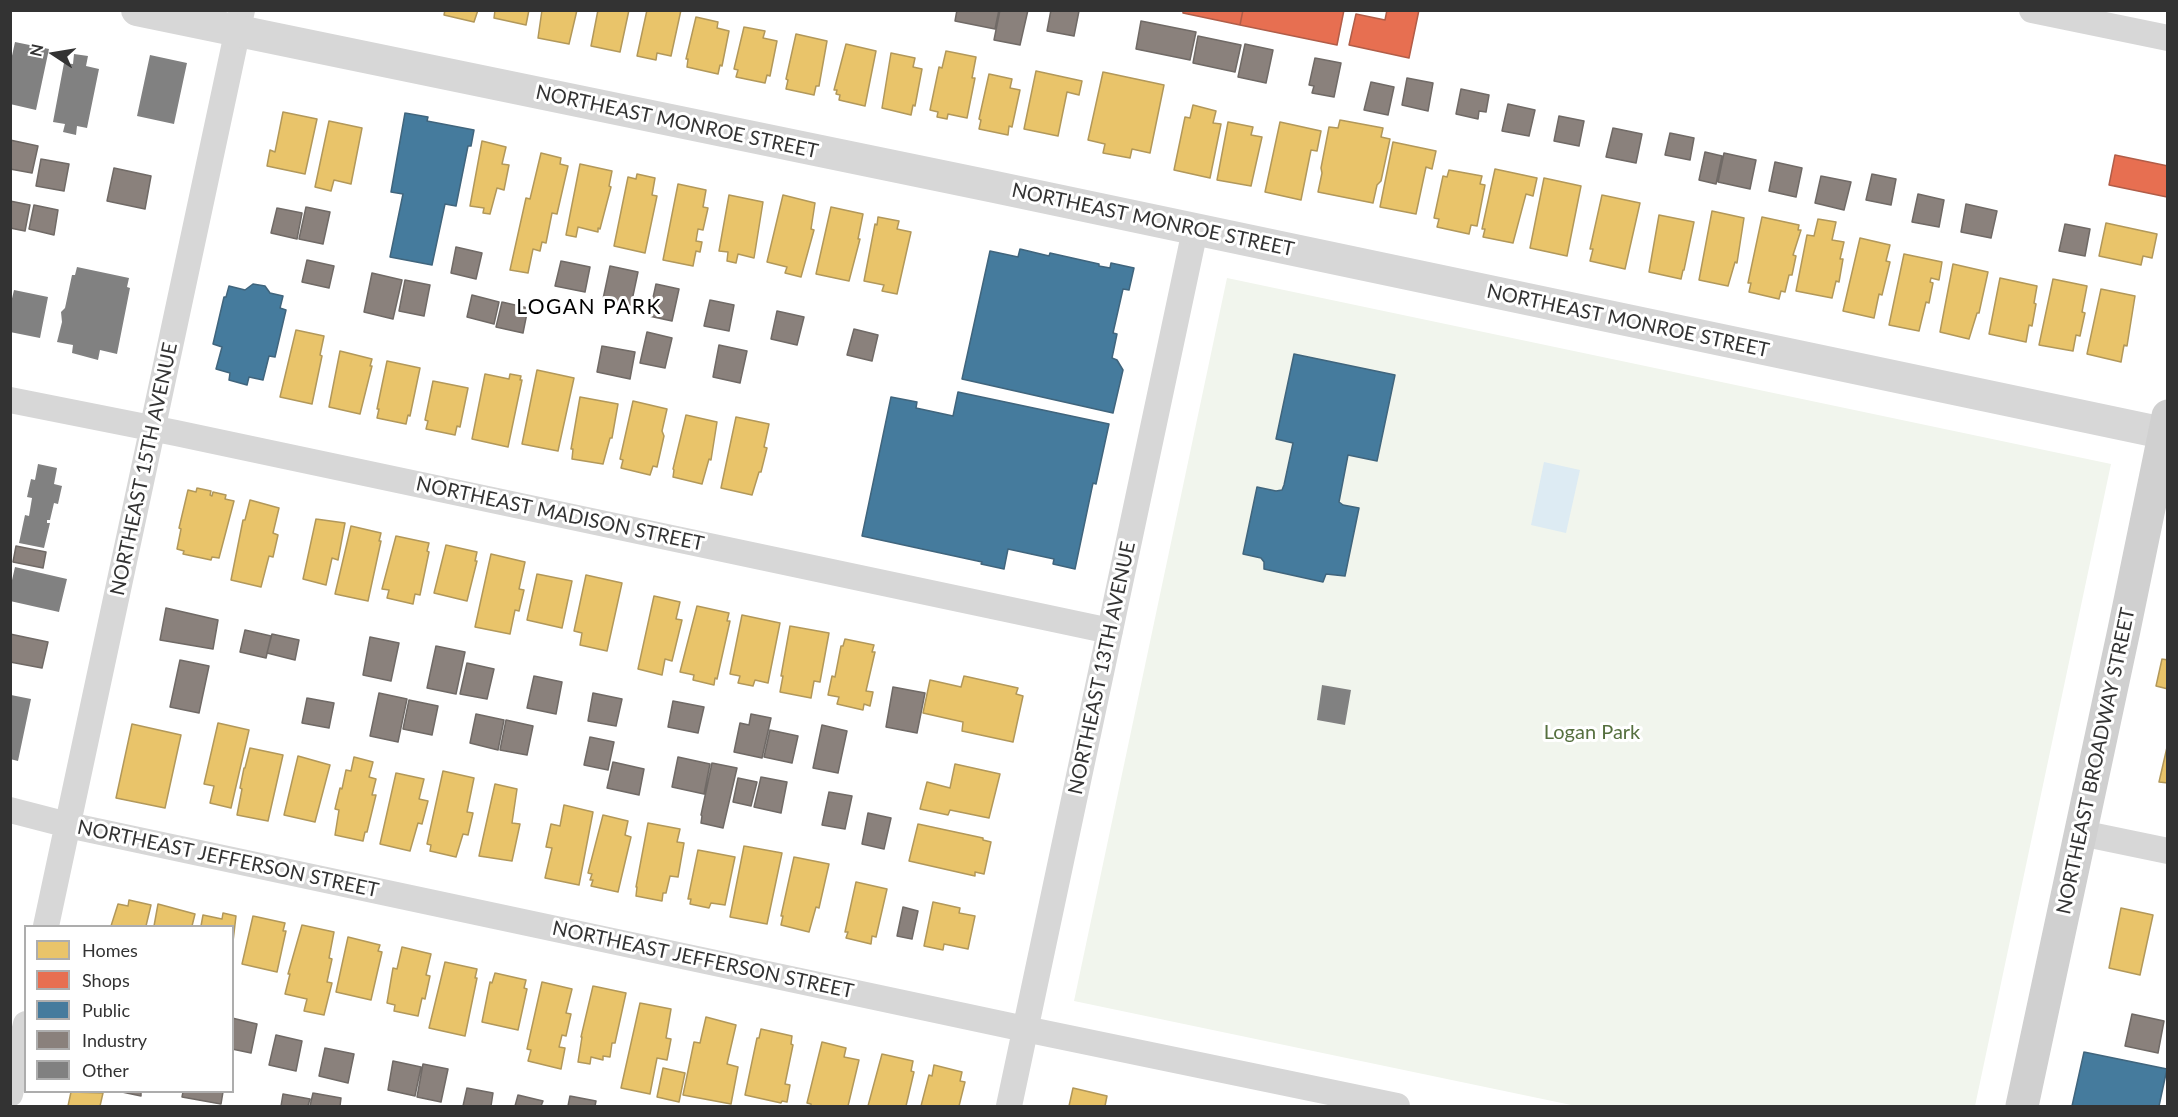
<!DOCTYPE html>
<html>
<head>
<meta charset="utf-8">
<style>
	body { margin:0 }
	#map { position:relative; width:2178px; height:1117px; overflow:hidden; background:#fff; font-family:Lato,sans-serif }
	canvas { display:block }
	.frame { position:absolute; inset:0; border:12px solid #333; pointer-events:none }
	.legend { position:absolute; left:24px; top:925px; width:210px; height:168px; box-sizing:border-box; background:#fff; border:2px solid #adadad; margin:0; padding:8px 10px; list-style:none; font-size:18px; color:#333 }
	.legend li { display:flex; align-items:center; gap:12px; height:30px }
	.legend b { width:30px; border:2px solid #adadad }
	.north { position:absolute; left:24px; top:24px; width:60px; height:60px; -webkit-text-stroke:4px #fff; paint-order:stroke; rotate:282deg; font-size:16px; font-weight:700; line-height:24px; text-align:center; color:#333 }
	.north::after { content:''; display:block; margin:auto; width:21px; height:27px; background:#333; clip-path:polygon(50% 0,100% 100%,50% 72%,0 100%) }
</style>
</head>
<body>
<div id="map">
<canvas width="2178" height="1117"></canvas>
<div class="frame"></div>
<ul class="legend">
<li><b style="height:16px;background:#e9c46a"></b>Homes</li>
<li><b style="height:16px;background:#e76f51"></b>Shops</li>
<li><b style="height:16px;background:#457b9d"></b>Public</li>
<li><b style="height:16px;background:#8a817c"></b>Industry</li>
<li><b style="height:16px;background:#818181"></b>Other</li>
</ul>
<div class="north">N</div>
</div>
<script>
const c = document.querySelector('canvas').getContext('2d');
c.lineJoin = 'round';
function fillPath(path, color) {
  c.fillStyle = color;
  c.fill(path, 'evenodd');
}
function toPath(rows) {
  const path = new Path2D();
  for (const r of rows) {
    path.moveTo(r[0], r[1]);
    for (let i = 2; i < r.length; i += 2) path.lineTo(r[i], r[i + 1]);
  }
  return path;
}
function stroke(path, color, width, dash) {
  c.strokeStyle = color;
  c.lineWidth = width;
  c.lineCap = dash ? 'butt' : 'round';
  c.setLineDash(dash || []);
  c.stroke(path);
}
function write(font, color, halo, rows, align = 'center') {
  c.font = font + ' Lato,sans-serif';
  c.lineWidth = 6;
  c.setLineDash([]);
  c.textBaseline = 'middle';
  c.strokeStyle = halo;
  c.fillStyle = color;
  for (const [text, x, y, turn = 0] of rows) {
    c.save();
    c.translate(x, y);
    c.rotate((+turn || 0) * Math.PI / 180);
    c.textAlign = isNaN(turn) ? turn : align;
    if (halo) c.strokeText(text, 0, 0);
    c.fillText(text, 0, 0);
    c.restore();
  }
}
fillPath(toPath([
	[1227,278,2111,464,1975,1106,1576,1106,1074,1001]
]), '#f1f5ed');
fillPath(toPath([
	[1544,462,1580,470,1566,533,1531,525]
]), '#ddebf3');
const homes = toPath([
	[445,10,478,10,474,22,444,15,445,10],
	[495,10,529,10,526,25,494,18,495,10],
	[542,10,577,10,569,44,538,38,542,10],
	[598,10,629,10,620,52,591,46,598,10],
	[647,10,681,10,671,56,657,53,656,60,637,56,647,10],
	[696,17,718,22,717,28,729,31,722,66,720,65,718,74,687,67,688,59,686,59,696,17],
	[744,27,765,31,763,38,777,41,770,76,767,75,765,83,736,77,738,70,734,69,744,27],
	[796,34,827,41,819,86,816,86,814,95,786,89,788,80,786,79,796,34],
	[846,44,876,51,865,106,839,100,840,95,836,94,837,90,834,90,846,44],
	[946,51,976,57,972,78,975,78,967,118,948,114,947,119,937,117,938,112,930,110,939,67,942,68,946,51],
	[891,53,915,58,913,67,922,69,915,106,913,105,911,115,882,108,891,53],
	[1036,71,1082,81,1079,95,1067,92,1058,136,1024,129,1036,71],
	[1103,72,1164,85,1150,153,1132,149,1130,158,1103,153,1105,144,1088,140,1103,72],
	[989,74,1012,79,1010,88,1020,90,1012,127,1009,126,1008,135,979,129,981,120,979,119,989,74],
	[1193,105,1216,111,1213,123,1221,124,1210,178,1174,170,1185,117,1190,118,1193,105],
	[283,112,317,119,305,174,267,166,270,150,275,152,283,112],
	[1340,120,1383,128,1381,137,1390,139,1381,181,1377,185,1373,203,1318,192,1322,173,1321,168,1329,127,1338,128,1340,120],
	[329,121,362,128,351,184,334,180,331,191,315,187,329,121],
	[1228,122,1253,127,1251,135,1262,137,1251,186,1217,180,1228,122],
	[1280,122,1321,131,1317,151,1311,150,1301,200,1265,192,1280,122],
	[482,141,506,147,502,164,509,165,504,190,497,188,490,214,483,213,484,208,470,206,482,141],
	[1393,142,1436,151,1432,169,1426,167,1416,214,1380,207,1393,142],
	[541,153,561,158,560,164,568,166,557,214,552,213,546,243,542,242,540,251,533,249,528,273,510,270,526,198,530,199,541,153],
	[580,164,612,171,609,186,611,187,600,229,598,228,598,232,578,227,576,237,566,235,580,164],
	[1495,169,1537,178,1533,196,1526,194,1513,243,1483,237,1485,229,1482,229,1495,169],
	[1449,170,1482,176,1480,184,1485,185,1477,226,1471,225,1469,234,1437,227,1439,219,1434,218,1443,176,1447,177,1449,170],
	[637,174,655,178,652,195,657,196,645,253,614,246,628,177,636,179,637,174],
	[1544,178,1581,186,1567,256,1530,248,1544,178],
	[678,184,706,190,703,207,708,208,703,230,698,229,696,241,702,242,700,252,696,251,693,266,663,260,678,184],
	[729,195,763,202,754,258,738,254,736,263,727,261,728,252,719,251,729,195],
	[783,195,815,203,811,229,814,230,801,277,785,273,787,267,767,262,783,195],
	[1602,195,1640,203,1625,269,1590,261,1593,249,1590,249,1602,195],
	[831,207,863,214,858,239,860,239,849,281,816,274,831,207],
	[1712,211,1744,218,1737,263,1735,262,1728,286,1699,280,1712,211],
	[1659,215,1694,222,1684,270,1683,270,1681,279,1649,272,1659,215],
	[878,217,899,221,897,229,911,232,897,294,882,291,884,285,864,281,875,224,877,225,878,217],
	[1762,217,1799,225,1798,230,1801,230,1793,255,1796,256,1792,275,1789,275,1785,292,1781,291,1779,299,1749,292,1751,283,1748,283,1762,217],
	[1818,219,1836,222,1832,240,1844,242,1840,259,1843,259,1839,282,1836,281,1832,298,1796,291,1807,235,1814,236,1818,219],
	[2106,223,2157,234,2152,258,2143,256,2141,265,2099,256,2106,223],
	[1860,238,1890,245,1886,261,1890,262,1882,295,1879,294,1874,318,1843,311,1860,238],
	[1904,254,1942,262,1939,280,1931,278,1930,282,1933,283,1929,303,1926,302,1919,331,1889,325,1904,254],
	[1953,264,1988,272,1979,313,1977,313,1969,339,1940,332,1953,264],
	[2000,278,2037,286,2034,303,2036,304,2032,326,2029,325,2026,342,1989,334,2000,278],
	[2053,279,2087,286,2082,312,2085,313,2080,336,2076,335,2073,351,2039,345,2053,279],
	[2101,289,2135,296,2127,346,2124,345,2121,362,2087,354,2101,289],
	[296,330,324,336,320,355,322,356,312,404,280,397,296,330],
	[340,351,372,359,370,366,372,366,360,414,329,407,340,351],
	[387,361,420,368,410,416,408,415,406,424,377,418,379,409,377,409,387,361],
	[537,370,574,378,558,451,522,444,537,370],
	[485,374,509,379,510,374,521,376,520,380,522,380,508,447,472,439,485,374],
	[433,381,468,388,460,427,457,426,455,435,426,429,428,421,425,420,433,381],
	[580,397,618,404,612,438,610,438,603,464,572,459,573,449,571,449,580,397],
	[633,401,667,409,662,431,664,436,657,467,653,466,650,475,621,468,623,460,620,459,633,401],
	[686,415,717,422,711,460,709,459,702,484,673,477,674,470,673,469,686,415],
	[736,417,769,424,764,447,767,448,761,472,759,472,752,495,721,488,736,417],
	[197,488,211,491,210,495,212,496,213,492,226,495,225,499,234,501,219,558,212,557,211,560,183,554,184,551,177,549,181,529,179,528,188,490,196,492,197,488],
	[250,500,279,508,273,533,278,535,273,557,269,556,261,587,231,580,243,520,245,520,250,500],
	[316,519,345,523,338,560,332,558,326,585,303,579,316,519],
	[351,526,381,533,379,541,381,541,368,601,335,594,351,526],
	[396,536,429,543,427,551,429,552,420,595,415,594,413,604,387,598,389,590,382,589,396,536],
	[446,545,477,552,475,561,477,561,467,601,434,593,446,545],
	[491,554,525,562,519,589,524,590,519,611,515,610,510,634,475,627,491,554],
	[537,574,572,581,562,628,527,620,537,574],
	[586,575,622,583,607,651,580,645,582,633,574,631,586,575],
	[654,596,680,602,676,619,682,620,672,661,665,659,662,675,638,669,654,596],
	[697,606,729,613,727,621,730,621,717,679,715,678,714,685,693,680,694,675,680,672,697,606],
	[742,615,780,623,768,683,755,680,753,686,738,683,740,676,730,674,742,615],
	[790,626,829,633,820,682,814,681,811,698,780,692,783,676,781,676,790,626],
	[845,639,874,645,872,652,875,652,866,691,873,692,870,706,864,704,863,710,837,704,839,697,828,695,832,676,835,677,841,646,843,646,845,639],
	[2162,659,2168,660,2168,689,2156,686,2162,659],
	[964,676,1018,688,1016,694,1023,696,1013,742,962,731,963,722,923,713,930,680,961,687,964,676],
	[218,723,249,730,231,808,210,803,214,786,204,784,218,723],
	[132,724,181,735,165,808,116,798,132,724],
	[2168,743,2168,783,2159,782,2168,743],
	[250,748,283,755,268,821,237,815,242,789,240,788,244,768,245,768,250,748],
	[298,756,330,765,315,822,284,815,298,756],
	[354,757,373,762,369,777,376,779,372,795,376,795,367,832,365,832,363,841,335,835,339,810,335,809,340,788,342,789,346,770,351,771,354,757],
	[955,764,1000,774,989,818,950,810,948,815,920,809,927,782,950,788,955,764],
	[443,771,474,778,467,812,473,813,468,835,463,834,456,857,430,851,431,845,427,844,443,771],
	[396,773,424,779,419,799,428,801,422,824,418,823,410,851,380,844,396,773],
	[495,784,517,789,512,823,520,824,512,861,479,856,495,784],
	[564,805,593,812,579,885,545,878,552,848,546,847,551,824,560,826,564,805],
	[603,815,628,821,625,835,631,837,618,892,591,886,593,880,590,880,592,874,588,873,603,815],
	[648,823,680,829,677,842,684,843,678,877,670,876,666,893,663,893,662,901,636,896,637,887,636,887,648,823],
	[918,824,983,838,983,840,991,842,984,874,975,872,975,876,909,861,918,824],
	[744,846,782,853,767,924,730,917,744,846],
	[698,850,735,857,725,905,711,903,709,908,690,904,691,899,688,899,698,850],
	[794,857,829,864,819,908,816,907,809,932,781,925,783,916,781,916,794,857],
	[856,882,887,889,876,937,872,936,871,944,846,938,848,932,845,932,856,882],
	[129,900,151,905,146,926,111,926,118,904,128,906,129,900],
	[933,902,960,908,959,913,975,916,968,949,944,944,943,950,924,946,933,902],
	[158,904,195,914,192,926,154,926,158,904],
	[2121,908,2153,915,2140,975,2109,968,2121,908],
	[223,913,236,916,232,950,232,926,201,926,203,915,222,919,223,913],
	[253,916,285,923,283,931,286,931,277,972,242,964,253,916],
	[302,925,334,932,329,958,332,959,327,982,332,983,324,1015,304,1011,307,999,285,994,290,974,288,974,302,925],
	[348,937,380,945,378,951,382,952,371,1000,336,992,348,937],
	[402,947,431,954,426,975,430,976,425,999,422,998,418,1016,394,1011,395,1005,387,1003,393,968,397,969,402,947],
	[445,962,477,969,475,978,477,978,465,1036,429,1028,445,962],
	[495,973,526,980,524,988,527,989,518,1030,482,1022,490,982,492,983,495,973],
	[542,982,572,989,566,1013,571,1014,566,1036,562,1035,559,1047,565,1048,561,1069,528,1061,531,1050,527,1049,542,982],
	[593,986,626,993,615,1043,612,1043,610,1057,603,1056,603,1060,591,1057,590,1064,578,1062,582,1037,581,1037,593,986],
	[640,1003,671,1009,666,1038,671,1039,667,1060,657,1058,650,1094,621,1088,640,1003],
	[706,1017,736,1025,727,1064,738,1067,731,1104,683,1095,694,1042,700,1043,706,1017],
	[761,1029,792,1036,791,1044,793,1045,785,1084,790,1085,787,1102,782,1101,781,1103,745,1095,757,1038,759,1038,761,1029],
	[822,1042,846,1048,844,1057,859,1060,848,1106,811,1106,811,1104,807,1103,822,1042],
	[882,1054,913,1061,911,1071,914,1072,906,1106,868,1106,882,1054],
	[934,1065,962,1072,960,1081,965,1082,959,1106,921,1106,929,1075,932,1076,934,1065],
	[663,1068,685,1073,679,1102,657,1097,663,1068],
	[1073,1088,1107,1096,1105,1106,1069,1106,1073,1088],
	[71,1092,103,1093,100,1106,68,1106,71,1092]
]);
fillPath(homes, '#e9c46a');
stroke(homes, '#b2985a', 1.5);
const shops = toPath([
	[1183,10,1243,10,1240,25,1183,13,1183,10],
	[1243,10,1344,10,1337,45,1240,25,1243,10],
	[1387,10,1419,10,1409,58,1349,45,1356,14,1385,20,1387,10],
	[2115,155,2168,166,2167,197,2109,185,2115,155]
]);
fillPath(shops, '#e76f51');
stroke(shops, '#b15d48', 1.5);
const public = toPath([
	[405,113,428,117,427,121,474,130,471,146,468,146,456,206,445,204,432,265,390,257,403,194,391,192,405,113],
	[1020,249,1049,256,1050,253,1099,264,1099,266,1110,268,1111,263,1134,268,1129,290,1123,289,1113,333,1117,334,1112,358,1117,360,1123,370,1113,413,962,379,990,251,1018,257,1020,249],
	[253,284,265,286,270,293,283,296,280,308,286,310,275,357,269,356,263,380,249,377,247,385,229,380,230,373,216,369,222,347,213,344,224,297,226,297,229,286,245,290,253,284],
	[1294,354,1395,375,1377,461,1348,455,1339,502,1343,505,1359,508,1345,576,1326,574,1323,582,1264,569,1264,562,1261,558,1243,554,1257,487,1276,491,1282,490,1284,485,1293,443,1276,439,1294,354],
	[958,392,1109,424,1096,484,1093,483,1075,569,1053,564,1054,559,1008,549,1004,569,981,564,982,562,862,536,891,397,917,402,916,408,953,416,958,392],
	[2084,1052,2167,1069,2159,1106,2072,1106,2084,1052]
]);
fillPath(public, '#457b9d');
stroke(public, '#40657d', 1.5);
const industry = toPath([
	[957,10,999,10,995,29,955,21,957,10],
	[1000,10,1028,10,1020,45,994,40,1000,10],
	[1051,10,1079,11,1074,36,1047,31,1051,10],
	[1141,21,1196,32,1190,60,1136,49,1141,21],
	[1198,36,1241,45,1235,72,1193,63,1198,36],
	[1245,44,1273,50,1266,83,1238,77,1245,44],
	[1315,58,1341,63,1334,97,1312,93,1314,86,1309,85,1315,58],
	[1407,78,1433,83,1428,111,1402,105,1407,78],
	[1371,82,1394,87,1388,115,1364,110,1371,82],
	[1461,89,1489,95,1486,112,1479,111,1478,119,1456,114,1461,89],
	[1508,104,1535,110,1529,136,1502,131,1508,104],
	[1559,116,1584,121,1579,146,1554,141,1559,116],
	[1613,128,1642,134,1636,163,1606,157,1613,128],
	[1670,133,1694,138,1690,160,1665,155,1670,133],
	[10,140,38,146,32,173,10,169,10,140],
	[1705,152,1722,156,1716,184,1699,180,1705,152],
	[1724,153,1756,160,1750,189,1718,182,1724,153],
	[41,159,69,164,64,191,36,186,41,159],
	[1775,162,1802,168,1796,197,1769,191,1775,162],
	[114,168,151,176,145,209,107,201,114,168],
	[1872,174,1896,179,1891,205,1866,200,1872,174],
	[1821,176,1851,182,1844,210,1815,203,1821,176],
	[1918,194,1944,200,1939,227,1912,222,1918,194],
	[10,201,30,205,25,231,10,228,10,201],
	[1966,204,1997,211,1991,238,1961,232,1966,204],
	[34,205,58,210,54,235,29,229,34,205],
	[306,207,330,212,323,244,299,239,306,207],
	[277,208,302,213,297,239,271,233,277,208],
	[2065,224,2090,229,2085,256,2059,251,2065,224],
	[456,247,482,253,476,279,451,273,456,247],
	[307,260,334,266,329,288,302,282,307,260],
	[561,261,590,267,585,292,555,286,561,261],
	[610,266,638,272,631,305,603,299,610,266],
	[372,273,402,280,393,319,364,312,372,273],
	[405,280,430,285,424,316,399,311,405,280],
	[656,284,679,289,672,321,649,316,656,284],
	[472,295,499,302,494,324,467,317,472,295],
	[710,300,734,305,729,331,704,326,710,300],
	[502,302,528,308,523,333,496,327,502,302],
	[777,311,804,317,797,345,771,339,777,311],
	[854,329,878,335,872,361,847,355,854,329],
	[647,332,672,338,665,368,640,363,647,332],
	[719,345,747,351,740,383,713,377,719,345],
	[602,346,635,352,630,379,597,372,602,346],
	[16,546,46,552,43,568,13,562,16,546],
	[166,608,218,620,213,649,160,640,166,608],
	[245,630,271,636,266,658,240,652,245,630],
	[10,634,48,642,42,668,10,662,10,634],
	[272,634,299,640,295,660,267,653,272,634],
	[370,637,399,643,391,681,363,675,370,637],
	[436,646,465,652,456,694,427,688,436,646],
	[180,660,209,666,199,713,170,707,180,660],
	[467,663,494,669,487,699,460,694,467,663],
	[534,676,562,682,556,714,527,708,534,676],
	[893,687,925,693,917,733,886,727,893,687],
	[379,693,407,699,398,742,370,736,379,693],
	[593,693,622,699,616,726,588,721,593,693],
	[307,698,334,703,329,728,302,723,307,698],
	[409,700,438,706,432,735,403,729,409,700],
	[673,701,704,707,698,733,668,727,673,701],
	[476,714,504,720,498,750,470,743,476,714],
	[751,714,771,718,762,758,734,752,740,723,749,725,751,714],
	[506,720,533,726,527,755,500,750,506,720],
	[822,725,847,731,838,773,813,768,822,725],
	[770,730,798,736,792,763,764,757,770,730],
	[590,737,614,742,608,770,584,765,590,737],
	[678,757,710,764,704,794,672,787,678,757],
	[613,762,644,769,639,795,607,788,613,762],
	[712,763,737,768,723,828,701,823,702,816,701,815,712,763],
	[761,777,787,782,781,813,754,807,761,777],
	[738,778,757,782,751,806,733,802,738,778],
	[829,792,852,796,845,829,822,825,829,792],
	[868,813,891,818,884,849,862,844,868,813],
	[903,907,918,911,912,939,897,936,903,907],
	[2132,1014,2164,1021,2158,1053,2125,1046,2132,1014],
	[232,1018,257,1024,251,1053,232,1049,232,1018],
	[276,1035,302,1041,296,1071,269,1065,276,1035],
	[325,1048,354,1054,348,1083,319,1076,325,1048],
	[393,1061,421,1067,415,1096,388,1090,393,1061],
	[423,1064,448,1069,441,1102,417,1097,423,1064],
	[467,1088,493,1093,491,1106,463,1106,467,1088],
	[122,1092,141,1092,141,1096,122,1092],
	[183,1092,223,1092,221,1104,182,1097,183,1092],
	[313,1093,341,1098,340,1106,310,1106,313,1093],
	[283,1094,310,1099,308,1106,281,1106,283,1094],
	[518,1095,543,1101,541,1106,515,1106,518,1095],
	[570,1096,596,1101,595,1106,568,1106,570,1096]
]);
fillPath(industry, '#8a817c');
stroke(industry, '#706a66', 1.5);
fillPath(toPath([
	[15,42,49,49,36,110,10,104,10,65],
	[74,54,88,56,86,66,99,69,87,128,77,126,76,135,63,132,65,124,53,122,64,63,73,64],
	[150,55,187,63,174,124,137,116],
	[77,267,129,278,127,287,130,288,117,354,100,350,98,360,72,353,73,345,57,342,62,322,61,312,65,308,72,275,75,275],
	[14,290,48,297,40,338,10,332,10,307],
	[38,464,57,468,54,484,62,486,58,504,54,503,50,520,47,520,47,523,50,523,44,548,19,543,25,515,29,516,32,498,27,497,31,479,35,480],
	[15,567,67,579,59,612,10,601,10,589],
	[1322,685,1351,690,1345,725,1317,720],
	[11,695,31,699,18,761,10,759]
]), '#818181');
stroke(toPath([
	[2032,10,2168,38],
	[10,400,176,433,1110,631],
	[10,810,68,825,1025,1029,1397,1106],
	[2081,833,2168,851],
	[46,926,242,10],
	[10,1094,26,1024],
	[1009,1106,1195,230]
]), '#d7d7d7', 26);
stroke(toPath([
	[137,10,995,187,2168,434]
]), '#d7d7d7', 32);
stroke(toPath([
	[2022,1106,2124,630,2168,416]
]), '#d0d0d0', 33);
write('20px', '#333', '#fff', [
	["NORTHEAST MONROE STREET",677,122,12],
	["NORTHEAST MONROE STREET",1153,220,12],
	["NORTHEAST MONROE STREET",1628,321,12],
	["NORTHEAST 15TH AVENUE",144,469,-78],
	["NORTHEAST MADISON STREET",560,514,12],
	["NORTHEAST 13TH AVENUE",1102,668,-78],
	["NORTHEAST BROADWAY STREET",2096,761,-78],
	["NORTHEAST JEFFERSON STREET",228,859,12],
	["NORTHEAST JEFFERSON STREET",703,960,12]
]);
write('20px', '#56703f', '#fff', [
	["Logan Park",1592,733]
]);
c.letterSpacing = '1.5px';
write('21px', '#000', '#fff', [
	["LOGAN PARK",589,307]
]);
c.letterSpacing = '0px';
</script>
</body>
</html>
